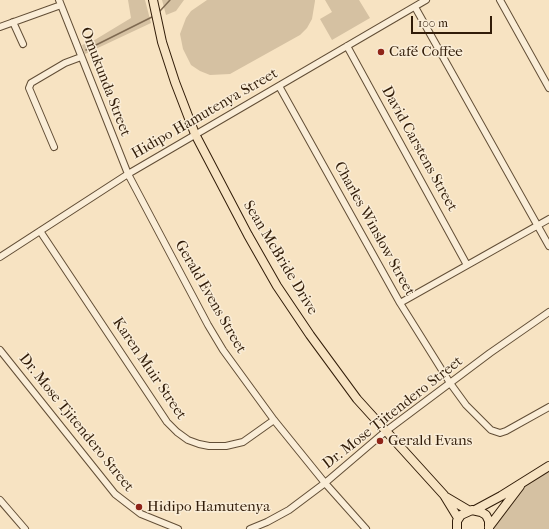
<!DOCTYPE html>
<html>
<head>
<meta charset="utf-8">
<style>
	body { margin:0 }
	#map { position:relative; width:549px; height:529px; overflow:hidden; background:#f7e3c2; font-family:"IM FELL French Canon",serif }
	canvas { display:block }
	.scale { position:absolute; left:411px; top:16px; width:81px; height:18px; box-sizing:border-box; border:2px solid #311c08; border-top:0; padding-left:5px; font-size:12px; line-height:14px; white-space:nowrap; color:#311c08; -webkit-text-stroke:3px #faedd7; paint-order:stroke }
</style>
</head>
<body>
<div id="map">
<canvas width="549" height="529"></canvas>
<div class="scale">100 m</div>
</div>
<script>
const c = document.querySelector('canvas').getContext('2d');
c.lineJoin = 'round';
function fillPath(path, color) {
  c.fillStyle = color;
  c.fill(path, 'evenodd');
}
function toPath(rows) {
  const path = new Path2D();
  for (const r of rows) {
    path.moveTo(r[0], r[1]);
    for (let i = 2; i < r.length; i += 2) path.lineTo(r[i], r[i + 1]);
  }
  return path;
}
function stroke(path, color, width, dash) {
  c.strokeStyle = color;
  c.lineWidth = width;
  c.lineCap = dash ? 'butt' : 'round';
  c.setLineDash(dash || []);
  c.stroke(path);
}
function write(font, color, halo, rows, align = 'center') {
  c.font = font + ' "IM FELL French Canon",serif';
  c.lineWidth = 3;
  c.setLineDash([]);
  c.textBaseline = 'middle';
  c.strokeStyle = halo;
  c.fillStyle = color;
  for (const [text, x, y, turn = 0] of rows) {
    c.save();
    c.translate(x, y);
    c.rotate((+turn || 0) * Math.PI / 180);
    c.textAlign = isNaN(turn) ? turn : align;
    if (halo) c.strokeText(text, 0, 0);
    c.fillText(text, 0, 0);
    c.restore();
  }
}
fillPath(toPath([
	[128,0,145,0,151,23,85,54,82,45,93,41,131,18],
	[162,0,184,0,176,11,166,15],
	[207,0,315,0,315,1,312,19,307,28,300,35,230,74,210,75,200,71,191,65,183,49,180,34,186,18,191,11],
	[325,0,359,0,370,18,332,40,320,19,332,12],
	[549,466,549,529,489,529,523,482]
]), '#d5c1a2');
stroke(toPath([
	[160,11,170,0],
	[86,50,152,17]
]), '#806b52', 1.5);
const minor = toPath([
	[59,0,128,174,208,325,223,350,274,420,325,483,366,529],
	[500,0,549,88],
	[415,7,549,246],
	[13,22,23,44],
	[0,27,61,5],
	[347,46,467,265],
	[279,86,400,303,450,383,466,405,491,430,500,433,506,431,549,407],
	[54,147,29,88,31,83,65,63,81,57],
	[40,231,167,422,177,432,188,440,199,444,209,446,226,446,243,442,274,420],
	[0,257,128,174,426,0],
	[400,303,549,219],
	[0,350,115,494,141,514,178,529],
	[0,500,25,529],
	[250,529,267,522,289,510,325,483,386,431,490,353,549,312]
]);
const major = toPath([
	[153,0,162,42,175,82,195,134,248,235,277,286,310,335,357,399,444,495,458,518],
	[446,497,468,510],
	[475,510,501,496,549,466],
	[489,527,520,486],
	[457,529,457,521,461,515,472,510,481,512,486,515,489,521,489,529]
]);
stroke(minor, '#624e36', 8);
stroke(major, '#311c08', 10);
stroke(minor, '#faedd7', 6);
stroke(major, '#f7e3c2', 8);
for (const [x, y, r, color] of [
	[381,52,4,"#8f2418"],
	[380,441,4,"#8f2418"],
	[139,507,4,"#8f2418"]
]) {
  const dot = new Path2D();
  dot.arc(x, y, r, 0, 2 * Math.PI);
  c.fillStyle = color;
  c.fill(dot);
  stroke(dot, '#faedd7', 1.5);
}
write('15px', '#311c08', '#faedd7', [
	["Café Coffee",389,52],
	["Gerald Evans",388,441],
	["Hidipo Hamutenya",147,507]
], 'left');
write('15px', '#311c08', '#faedd7', [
	["Omukunda Street",105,82,69],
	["Hidipo Hamutenya Street",205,114,-30],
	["David Carstens Street",419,149,61],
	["Charles Winslow Street",374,229,61],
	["Sean McBride Drive",280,258,59],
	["Gerald Evens Street",210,297,60],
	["Karen Muir Street",149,369,56],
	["Dr. Mose Tjitendero Street",393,413,-38],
	["Dr. Mose Tjitendero Street",76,423,51]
]);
</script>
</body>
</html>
